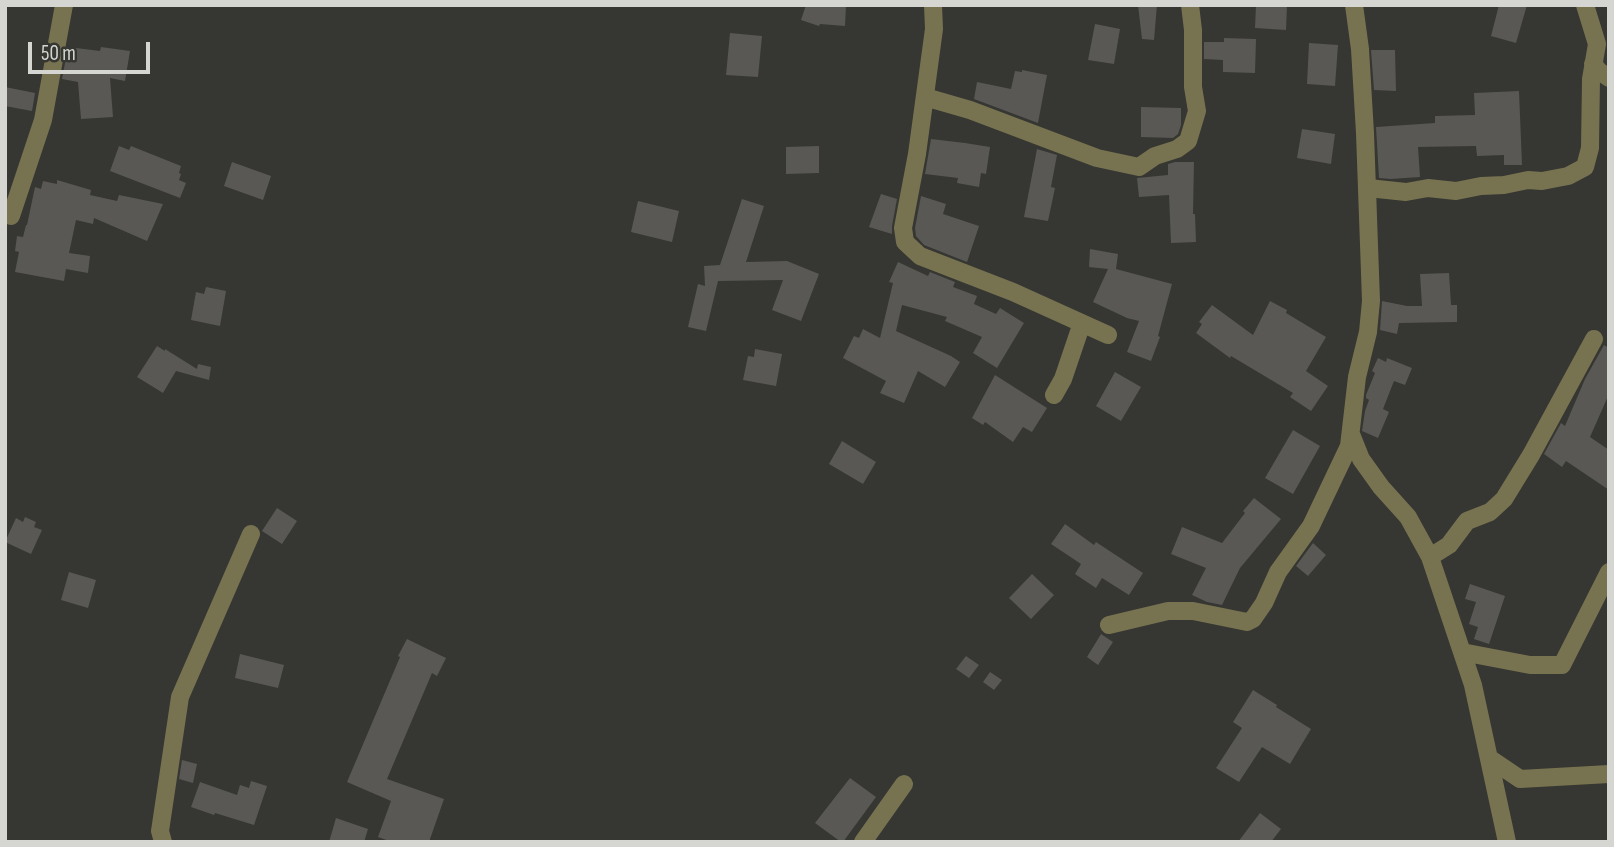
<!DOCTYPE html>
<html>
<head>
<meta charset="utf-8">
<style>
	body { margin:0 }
	#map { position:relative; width:1614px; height:847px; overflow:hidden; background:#363632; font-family:"Sofia Sans Condensed",sans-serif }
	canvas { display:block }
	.frame { position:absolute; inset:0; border:7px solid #d5d5d2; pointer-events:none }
	.scale { position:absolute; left:28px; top:42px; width:122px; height:32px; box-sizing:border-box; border:4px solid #d5d5d2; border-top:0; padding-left:9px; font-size:21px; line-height:24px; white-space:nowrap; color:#d5d5d2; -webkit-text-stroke:5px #363632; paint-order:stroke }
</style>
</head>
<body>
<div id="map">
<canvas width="1614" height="847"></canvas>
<div class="frame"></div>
<div class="scale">50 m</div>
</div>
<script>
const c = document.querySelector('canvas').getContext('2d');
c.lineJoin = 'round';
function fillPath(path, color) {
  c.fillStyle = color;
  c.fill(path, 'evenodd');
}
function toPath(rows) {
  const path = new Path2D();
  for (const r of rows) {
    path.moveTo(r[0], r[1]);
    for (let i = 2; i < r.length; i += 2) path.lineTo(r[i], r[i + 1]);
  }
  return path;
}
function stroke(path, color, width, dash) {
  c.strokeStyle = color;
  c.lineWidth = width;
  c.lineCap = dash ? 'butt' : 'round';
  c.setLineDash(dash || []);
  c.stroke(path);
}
fillPath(toPath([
	[806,5,846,5,845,26,820,24,819,26,801,20],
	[1138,5,1157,5,1154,40,1142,39],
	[1256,5,1287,5,1286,30,1255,28],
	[1499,5,1527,5,1516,43,1491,36],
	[1095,24,1120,29,1114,64,1088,60],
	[730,33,762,36,758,77,726,75],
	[1224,38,1256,39,1255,73,1223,72,1223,60,1204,59,1204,42,1224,42],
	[1309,43,1338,45,1335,86,1307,84],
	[68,47,100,51,101,47,130,51,125,81,110,78,113,117,81,119,78,82,62,79],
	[1371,50,1395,50,1396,91,1374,90],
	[1022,70,1047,75,1038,123,974,99,977,82,1011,89,1015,71,1022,72],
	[5,87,35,93,32,111,5,106],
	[1519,91,1522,165,1504,165,1504,155,1477,156,1476,146,1418,147,1420,177,1391,179,1379,178,1376,127,1435,123,1435,116,1475,115,1474,93],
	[1141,107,1181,108,1181,125,1178,134,1173,138,1141,137],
	[1302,129,1335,134,1331,164,1297,158],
	[931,139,965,143,990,147,986,174,981,173,979,187,957,183,958,178,925,174],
	[119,146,129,150,131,146,181,166,179,173,181,174,179,180,186,183,180,198,110,171],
	[819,146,819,173,786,174,786,147],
	[1037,149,1057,155,1051,187,1055,188,1048,221,1024,217],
	[232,162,271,176,263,200,224,186],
	[1175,162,1194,162,1193,214,1195,214,1196,242,1171,243,1169,195,1139,197,1137,178,1168,175,1168,164],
	[57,180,91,190,90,195,117,201,119,195,163,204,147,241,94,218,93,224,76,220,69,253,90,256,88,273,66,269,64,281,15,272,19,252,15,251,17,236,23,237,26,225,27,225,35,187,41,189,43,181,57,184],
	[881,194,897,199,892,226,892,234,869,227],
	[921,196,946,204,943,214,979,226,967,262,924,245,916,236,915,228],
	[742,199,764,206,746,262,787,261,819,274,801,321,772,310,783,280,718,281,706,331,688,327,698,284,705,286,704,266,720,265],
	[638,201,679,211,672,242,631,232],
	[1090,249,1118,254,1116,269,1172,284,1158,336,1160,337,1151,361,1127,352,1139,321,1127,318,1093,302,1108,269,1089,267],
	[898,262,928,276,930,272,955,282,953,287,977,296,974,304,996,314,1000,308,1024,323,997,368,973,353,982,337,945,321,947,317,902,305,896,331,951,356,960,362,945,387,918,371,904,403,880,393,886,381,843,358,854,336,859,338,863,329,880,338,893,283,889,282],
	[1449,273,1451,305,1457,305,1457,322,1399,323,1397,334,1380,330,1382,301,1407,306,1422,306,1420,274],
	[206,287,226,291,220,326,191,320,196,292,204,294],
	[1270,301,1287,310,1286,313,1326,337,1306,371,1328,386,1311,411,1290,397,1293,393,1231,356,1230,358,1196,333,1202,324,1199,322,1212,305,1253,335],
	[1604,345,1609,348,1609,394,1590,437,1609,450,1609,490,1566,461,1562,467,1544,454,1561,423,1565,426,1585,379],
	[157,346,165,351,165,349,197,369,198,364,211,367,209,380,176,371,163,393,137,377],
	[755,349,782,354,776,386,743,380,748,356,754,357],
	[1378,358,1386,362,1387,358,1412,368,1405,385,1394,381,1383,409,1389,412,1378,438,1362,431,1365,411,1369,400,1366,398,1366,395,1375,373,1372,371],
	[1115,372,1141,387,1121,421,1096,406],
	[995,375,1047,408,1032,432,1023,427,1013,442,985,422,983,425,972,418],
	[1293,430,1320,446,1293,494,1265,478],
	[842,441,876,462,863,484,829,464],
	[1254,498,1281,519,1240,568,1222,605,1207,602,1192,595,1206,568,1171,554,1182,527,1222,543,1245,513,1243,511],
	[277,508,297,521,282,544,262,531],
	[25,517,36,522,34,527,42,530,31,554,5,542,16,518,23,522],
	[1065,524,1094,545,1096,542,1143,573,1129,595,1102,578,1096,588,1075,574,1081,564,1051,544],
	[1313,543,1326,555,1308,576,1296,566],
	[69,572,96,580,88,608,61,600],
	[1032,574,1054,595,1031,619,1009,598],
	[1470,584,1505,596,1489,644,1474,639,1478,627,1469,624,1476,602,1465,599],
	[1101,634,1113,642,1098,665,1087,657],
	[407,639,446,658,437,676,432,673,387,779,444,799,429,842,392,842,378,837,391,801,347,782,400,657,398,656],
	[240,654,284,665,278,688,235,678],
	[966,656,979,665,969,678,956,669],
	[990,672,1002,680,994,690,983,682],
	[1253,690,1277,705,1276,707,1311,729,1290,764,1262,747,1239,782,1216,768,1242,728,1233,722],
	[182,760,197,764,193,783,179,779],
	[850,778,876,797,843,842,841,842,815,823],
	[251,781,267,786,254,825,215,813,214,815,191,807,200,782,237,795,240,785,249,788],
	[1260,813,1281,829,1271,842,1238,842],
	[336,818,368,829,364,842,329,842]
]), '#595854');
stroke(toPath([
	[933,5,934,29,917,154,903,228,905,242,920,256,1013,292,1108,335],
	[1593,64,1599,71,1609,78],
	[925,97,970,110,1097,158,1139,167,1155,156,1177,149,1188,141,1197,111,1193,87,1193,30,1190,5],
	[1368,188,1406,192,1428,188,1456,191,1481,186,1504,185,1528,180,1542,181,1568,176,1585,167,1590,148,1591,79,1597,44,1585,5],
	[11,216,43,120,64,5],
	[1054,395,1063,379,1082,323],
	[1351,434,1361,459,1381,487,1408,517,1430,557,1473,685,1507,842],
	[1430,557,1449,545,1467,521,1490,512,1504,499,1531,455,1594,339],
	[1109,625,1168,611,1193,611,1247,622,1253,619,1264,603,1278,572,1311,526,1349,446,1357,377,1368,332,1371,301,1365,133,1360,49,1354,5],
	[1462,652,1530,665,1562,665,1609,572],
	[1489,758,1520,779,1609,774],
	[163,842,160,831,180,697,251,534],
	[863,842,904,784]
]), '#777350', 18);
</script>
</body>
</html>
